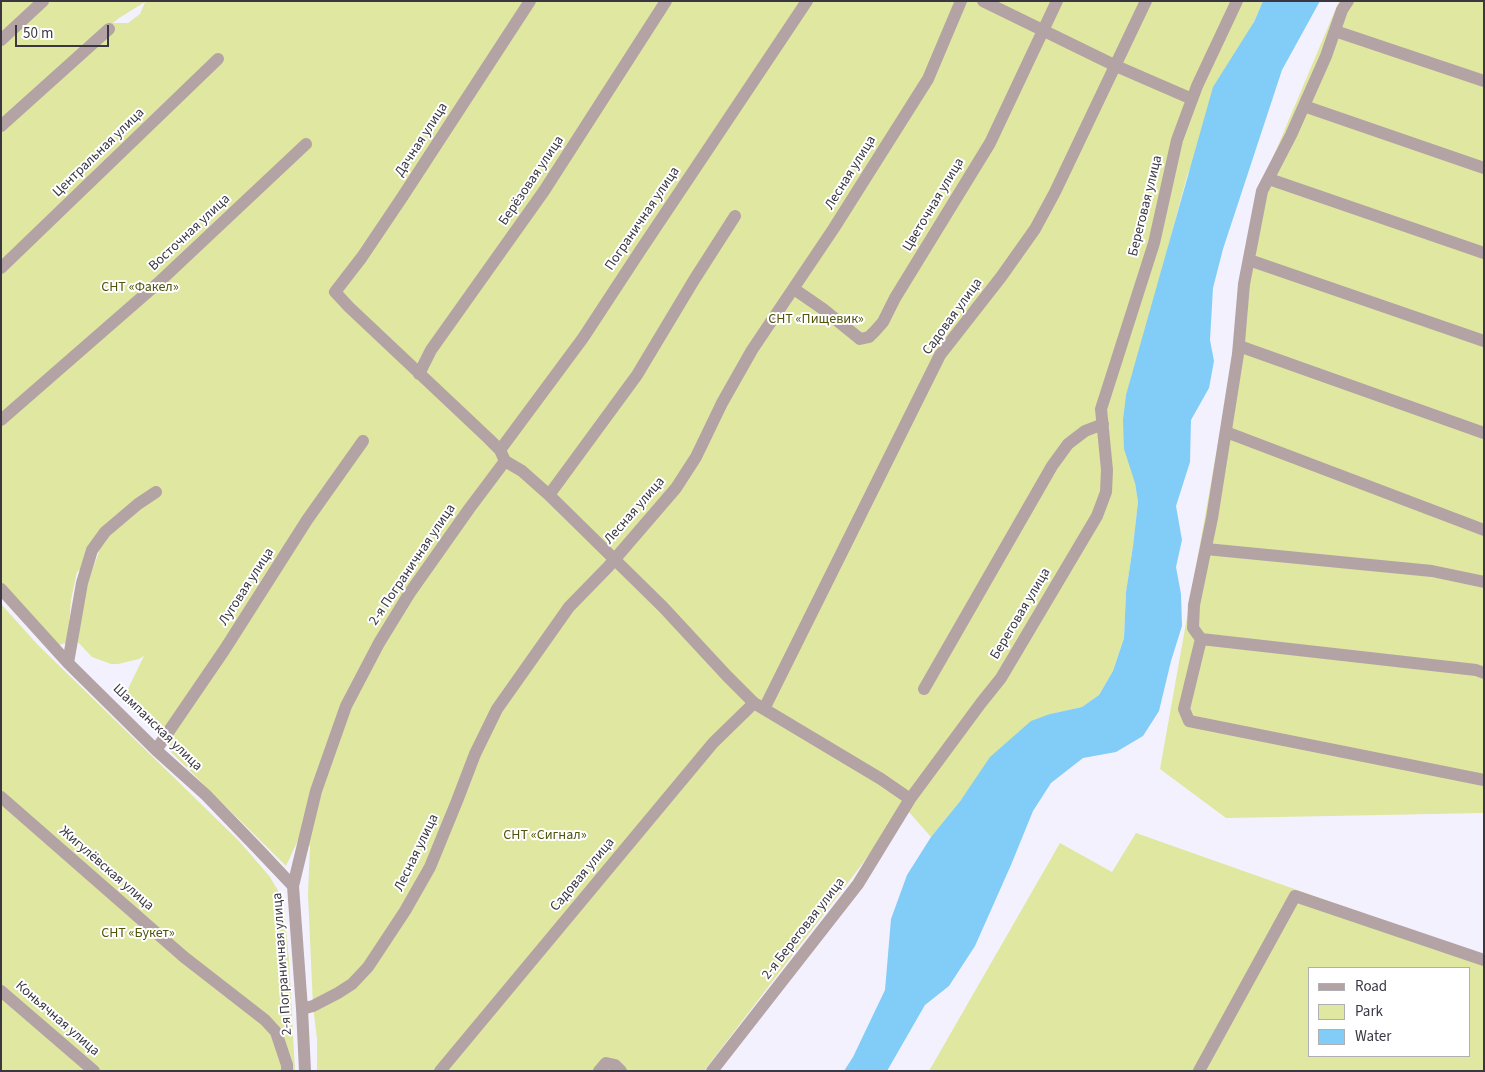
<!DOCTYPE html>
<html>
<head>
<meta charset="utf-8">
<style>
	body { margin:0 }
	#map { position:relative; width:1485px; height:1072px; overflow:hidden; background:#f4f1fe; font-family:"Source Sans 3",sans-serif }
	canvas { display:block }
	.frame { position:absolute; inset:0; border:2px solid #3a3743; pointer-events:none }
	.legend { position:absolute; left:1308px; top:967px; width:162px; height:90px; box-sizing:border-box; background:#fff; border:1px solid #b0afb4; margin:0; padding:6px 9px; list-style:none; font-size:15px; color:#3a3743 }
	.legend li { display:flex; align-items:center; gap:10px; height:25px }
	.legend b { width:25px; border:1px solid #b0afb4 }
	.scale { position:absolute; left:15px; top:25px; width:94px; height:22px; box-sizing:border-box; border:2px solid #3a3743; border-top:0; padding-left:6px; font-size:15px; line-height:18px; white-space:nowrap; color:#3a3743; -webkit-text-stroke:4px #fff; paint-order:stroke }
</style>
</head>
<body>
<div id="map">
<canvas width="1485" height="1072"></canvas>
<div class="frame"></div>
<ul class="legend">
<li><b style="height:6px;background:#b3a3a5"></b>Road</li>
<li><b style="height:14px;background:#dfe7a0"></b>Park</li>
<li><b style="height:14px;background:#81cdf8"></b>Water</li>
</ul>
<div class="scale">50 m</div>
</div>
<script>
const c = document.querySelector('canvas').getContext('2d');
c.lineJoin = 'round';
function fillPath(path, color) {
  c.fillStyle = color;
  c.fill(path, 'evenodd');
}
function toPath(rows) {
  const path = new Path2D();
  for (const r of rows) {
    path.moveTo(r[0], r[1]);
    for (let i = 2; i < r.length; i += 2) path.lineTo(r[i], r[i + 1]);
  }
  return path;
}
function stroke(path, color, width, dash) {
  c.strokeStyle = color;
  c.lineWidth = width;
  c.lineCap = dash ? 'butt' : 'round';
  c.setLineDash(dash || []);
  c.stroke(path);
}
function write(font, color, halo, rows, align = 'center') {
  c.font = font + ' "Source Sans 3",sans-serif';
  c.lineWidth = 4;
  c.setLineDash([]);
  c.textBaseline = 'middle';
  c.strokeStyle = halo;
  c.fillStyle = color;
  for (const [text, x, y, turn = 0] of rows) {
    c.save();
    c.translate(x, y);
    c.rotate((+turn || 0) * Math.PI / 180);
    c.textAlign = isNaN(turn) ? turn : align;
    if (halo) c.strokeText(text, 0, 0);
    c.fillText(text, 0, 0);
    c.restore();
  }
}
fillPath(toPath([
	[1,1,1263,1,1187,176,1155,296,1135,483,1138,502,1133,546,1126,592,1124,638,1113,671,1099,695,1082,707,1050,714,961,800,931,837,901,803,882,838,704,1071,317,1071,317,1039,313,1006,308,895,310,846,298,840,286,866,168,749,170,743,122,701,144,656,139,659,118,664,111,664,92,657,77,641,86,586,99,552,77,572,71,600,68,637,66,643,59,645,1,585,1,133,101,44,1,120],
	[145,2,140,14,128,23,113,23,119,18],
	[1339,1,1484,1,1484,813,1226,818,1160,769,1231,370,1255,200],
	[1,604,37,644,239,841,270,877,283,899,289,960,295,1071,1,1071],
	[1136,833,1484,956,1484,1071,929,1071,1060,843,1112,872],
	[1309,968,1469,968,1469,1056,1309,1056]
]), '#dfe7a0');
fillPath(toPath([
	[1263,1,1320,1,1282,70,1223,249,1213,288,1210,340,1214,361,1209,388,1191,420,1190,462,1176,506,1182,540,1176,567,1181,594,1182,626,1171,661,1159,711,1143,736,1116,752,1083,758,1051,783,1033,811,1011,865,975,946,949,986,925,1005,887,1071,844,1071,853,1057,885,990,891,919,907,875,931,837,961,800,990,757,1031,721,1050,714,1082,707,1099,695,1113,671,1124,638,1126,592,1133,546,1138,502,1135,483,1124,449,1123,420,1126,395,1213,87,1254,22]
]), '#81cdf8');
stroke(toPath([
	[530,1,403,196,362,257,335,292,349,307,489,439,500,450,505,461,522,471,549,495,663,607,727,676,754,703,881,779,910,799],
	[983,1,1116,66,1192,99],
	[1348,1,1342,10,1326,56,1291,135,1262,191,1244,284,1238,354,1212,518,1194,605,1193,628,1201,639,1184,709,1189,721,1484,780],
	[1335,31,1484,81],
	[1,40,43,1],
	[1304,106,1484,168],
	[1,126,109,29],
	[1269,179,1484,253],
	[1249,260,1484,341],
	[1,268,218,59],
	[794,289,823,309,860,339,869,337,875,331,883,322,895,298,990,143,1057,1],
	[1239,346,1484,433],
	[419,374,431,350,544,191,666,1],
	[1,420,157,284,306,144],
	[1226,432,1484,530],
	[500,450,583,338,640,251,807,1],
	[549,495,637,375,694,280,735,216],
	[1206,549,1432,571,1484,582],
	[1,589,68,663,156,750,206,795,260,851,293,886],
	[1201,639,1476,670,1484,673],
	[68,663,82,583,92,550,105,532,138,504,156,492],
	[924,689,1052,466,1068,444,1085,431,1103,424],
	[764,709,940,355,1001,277,1035,229,1055,192,1146,1],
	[156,750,225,649,307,520,363,441],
	[1,797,184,957,265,1020,276,1032,287,1065,287,1071],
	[1,991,94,1071],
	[302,1009,313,1006,338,993,352,984,368,967,405,911,430,867,457,801,475,754,497,709,569,607,608,567,676,488,696,457,722,403,752,350,834,228,928,79,961,1],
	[305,1071,302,1009,293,886,316,791,346,706,379,643,409,594,469,509,505,461],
	[440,1071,713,743,754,703],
	[599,1071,606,1063,615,1065,621,1071],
	[712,1071,858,884,910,799,981,703,1001,678,1097,516,1106,492,1107,470,1101,409,1154,243,1177,140,1197,86,1237,1],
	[1199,1071,1295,896,1484,960]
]), '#b3a3a5', 12);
write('14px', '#3a3743', '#fff', [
	["Дачная улица",422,140,-57],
	["Центральная улица",99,153,-44],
	["Лесная улица",851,173,-58],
	["Берёзовая улица",532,181,-56],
	["Цветочная улица",934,205,-59],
	["Береговая улица",1146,206,-76],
	["Пограничная улица",643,219,-56],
	["Восточная улица",190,233,-43],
	["Садовая улица",953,317,-54],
	["Лесная улица",635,511,-49],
	["2-я Пограничная улица",413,565,-56],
	["Луговая улица",247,587,-57],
	["Береговая улица",1021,614,-59],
	["Шампанская улица",157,728,44],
	["Лесная улица",417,853,-64],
	["Жигулёвская улица",106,869,41],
	["Садовая улица",583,875,-50],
	["2-я Береговая улица",804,929,-52],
	["2-я Пограничная улица",283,964,-94],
	["Коньячная улица",57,1019,41]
]);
write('14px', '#51550b', '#fff', [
	["СНТ «Факел»",140,288],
	["СНТ «Пищевик»",816,320],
	["СНТ «Сигнал»",545,836],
	["СНТ «Букет»",138,934]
]);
</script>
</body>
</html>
